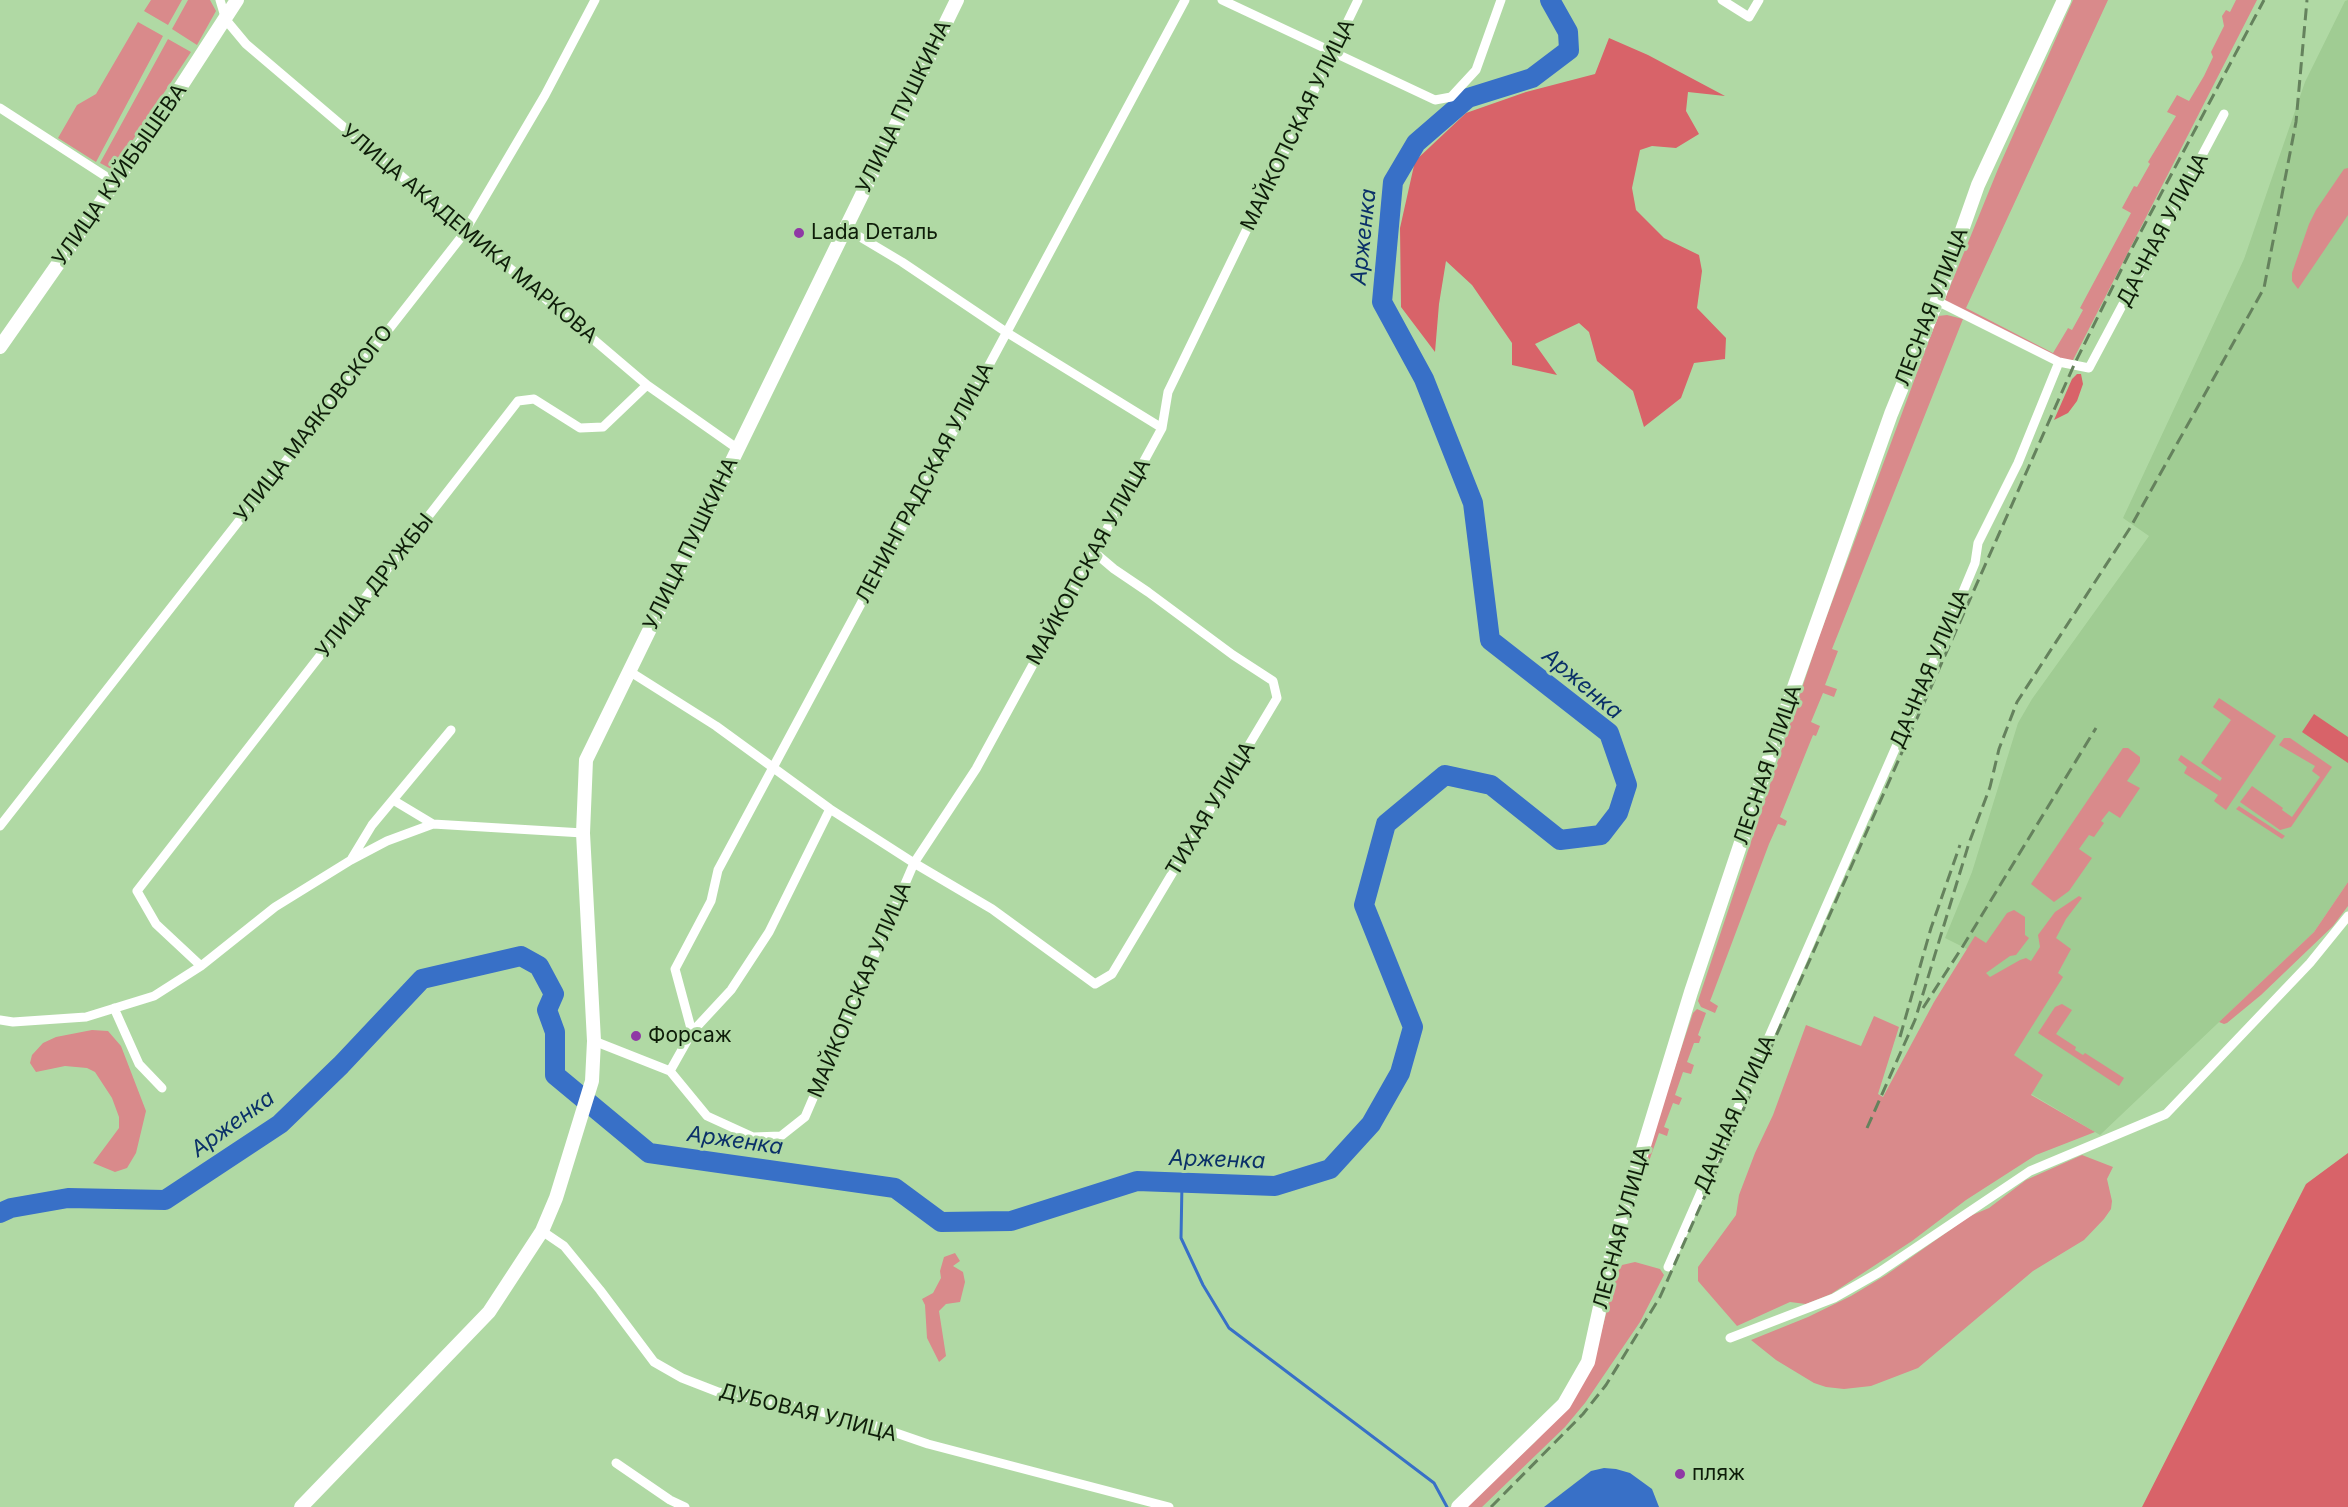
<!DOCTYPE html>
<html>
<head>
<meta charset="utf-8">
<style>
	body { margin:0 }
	canvas { display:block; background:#b0d9a4 }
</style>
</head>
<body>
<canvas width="2348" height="1507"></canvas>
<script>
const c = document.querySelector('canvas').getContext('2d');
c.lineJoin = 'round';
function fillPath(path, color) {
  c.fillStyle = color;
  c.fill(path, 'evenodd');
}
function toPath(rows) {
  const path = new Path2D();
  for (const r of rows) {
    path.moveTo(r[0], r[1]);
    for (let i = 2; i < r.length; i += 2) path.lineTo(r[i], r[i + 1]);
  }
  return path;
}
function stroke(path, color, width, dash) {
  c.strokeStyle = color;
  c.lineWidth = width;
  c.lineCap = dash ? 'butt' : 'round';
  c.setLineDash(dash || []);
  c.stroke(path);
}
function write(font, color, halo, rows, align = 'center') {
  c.font = font + ' Inter,sans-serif';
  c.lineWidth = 6;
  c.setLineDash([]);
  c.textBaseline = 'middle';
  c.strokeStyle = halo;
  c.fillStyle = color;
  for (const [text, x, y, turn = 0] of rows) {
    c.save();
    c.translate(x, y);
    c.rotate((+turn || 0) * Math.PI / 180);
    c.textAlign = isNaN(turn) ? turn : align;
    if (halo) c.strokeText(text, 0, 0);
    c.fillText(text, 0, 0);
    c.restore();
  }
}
fillPath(toPath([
	[2348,0,2348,882,2314,932,2100,1135,2001,1076,1981,956,1945,938,1972,872,2018,723,2032,699,2149,536,2123,518,2244,259,2305,82,2345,1]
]), '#a0cc93');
fillPath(toPath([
	[151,0,182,0,168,25,144,11],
	[188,0,210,0,216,11,197,45,172,29],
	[2073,0,2108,0,1966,308,2053,353,2068,328,2072,330,2083,310,2080,308,2131,213,2122,208,2134,186,2137,187,2150,164,2148,162,2176,116,2167,112,2177,95,2189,101,2204,76,2213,57,2211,52,2224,26,2222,16,2226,10,2230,12,2236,0,2257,0,2072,362,2058,358,1946,302,1945,299,1998,169],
	[138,22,163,36,96,162,58,138,77,105,96,94],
	[168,39,191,52,113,170,100,163],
	[2348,168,2348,215,2298,289,2292,281,2292,273,2309,224,2316,210,2344,169],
	[1947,315,1963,319,1832,649,1838,651,1825,685,1837,689,1834,697,1823,693,1811,722,1820,726,1816,736,1813,735,1780,817,1787,821,1785,826,1778,824,1769,844,1712,996,1710,1001,1718,1006,1715,1013,1701,1007,1698,1001,1819,637,1938,316],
	[2219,698,2276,736,2226,810,2214,801,2218,795,2184,773,2187,767,2178,760,2181,755,2220,781,2222,778,2201,763,2231,720,2213,707],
	[2284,738,2290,738,2332,767,2291,827,2280,830,2240,802,2252,786,2283,808,2282,810,2292,817,2320,777,2312,771,2315,766,2279,745],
	[2123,748,2128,748,2140,757,2140,762,2127,781,2140,788,2120,818,2109,811,2101,821,2104,823,2094,837,2089,835,2079,849,2092,858,2069,891,2054,902,2031,884],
	[2239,806,2285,836,2282,839,2236,809],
	[2348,882,2348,906,2333,926,2261,995,2227,1023,2224,1024,2219,1022,2314,932],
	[2079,896,2082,898,2066,919,2056,938,2071,949,2058,973,2063,977,2014,1055,2043,1075,2031,1095,2095,1132,2036,1155,1966,1200,1912,1241,1831,1294,1806,1304,1790,1302,1737,1326,1698,1281,1698,1267,1736,1215,1739,1195,1755,1153,1773,1115,1806,1025,1861,1046,1874,1016,1899,1027,1878,1094,1883,1097,1934,1002,1975,936,1986,943,2007,913,2014,910,2025,917,2025,935,2029,938,2016,955,2010,956,1986,973,1990,977,2020,960,2026,958,2031,961,2040,947,2038,935,2055,912],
	[2062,1004,2072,1010,2056,1034,2076,1047,2075,1050,2083,1055,2085,1053,2124,1078,2119,1086,2038,1033,2055,1007],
	[1697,1009,1706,1013,1698,1035,1701,1037,1699,1043,1694,1043,1687,1062,1694,1065,1691,1074,1683,1072,1675,1095,1682,1098,1679,1105,1673,1103,1664,1127,1669,1129,1667,1136,1659,1133,1648,1164,1644,1160,1693,1013],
	[92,1030,108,1031,121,1046,146,1111,136,1153,127,1168,115,1172,93,1163,119,1128,119,1117,112,1098,95,1072,87,1068,65,1066,36,1072,30,1063,32,1055,43,1043,56,1037],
	[2082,1155,2113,1167,2107,1179,2112,1201,2111,1209,2104,1219,2084,1240,2033,1271,1918,1368,1871,1386,1844,1389,1826,1387,1814,1383,1776,1360,1751,1340,1808,1317,1851,1296,1886,1275,1970,1216,1989,1208,2026,1180],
	[955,1253,960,1261,953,1266,963,1272,965,1282,960,1302,946,1304,939,1311,946,1356,939,1362,927,1338,925,1305,922,1299,933,1293,941,1278,940,1271,944,1257],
	[1635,1262,1660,1269,1664,1275,1640,1322,1585,1403,1565,1427,1482,1507,1466,1507,1535,1442,1579,1389,1596,1352,1617,1272,1622,1265]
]), '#d98a8b');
fillPath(toPath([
	[1609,38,1648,55,1725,96,1688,92,1686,111,1699,134,1676,148,1652,146,1640,150,1632,188,1636,210,1664,238,1699,255,1702,271,1697,308,1726,338,1725,359,1694,363,1681,398,1644,427,1633,391,1597,361,1589,332,1579,323,1535,344,1557,375,1512,365,1512,343,1472,285,1446,261,1439,304,1435,352,1401,307,1400,228,1415,161,1466,113,1526,92,1595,74],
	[2077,374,2081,374,2083,384,2077,401,2068,413,2054,420,2072,379],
	[2314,714,2348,737,2348,763,2302,732],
	[2348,1153,2348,1507,2142,1507,2306,1184]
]), '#d86369');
fillPath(toPath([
	[1604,1468,1616,1469,1630,1473,1652,1489,1659,1507,1544,1507,1591,1471]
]), '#3870c7');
stroke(toPath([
	[1182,1183,1181,1238,1203,1285,1229,1328,1434,1483,1447,1507]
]), '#3870c7', 3);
stroke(toPath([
	[0,1213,11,1208,68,1198,165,1200,280,1124,341,1065,422,979,521,956,539,966,554,994,547,1010,555,1032,555,1075,649,1153,895,1188,941,1222,1011,1221,1137,1181,1275,1186,1330,1169,1371,1124,1400,1073,1413,1027,1364,905,1386,824,1445,775,1491,785,1560,840,1601,835,1618,813,1627,785,1609,733,1490,640,1473,503,1424,379,1382,302,1393,182,1416,143,1468,98,1532,78,1569,50,1568,32,1550,0]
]), '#3870c7', 20);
stroke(toPath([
	[220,0,226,20,246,44,647,385,738,449],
	[1222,0,1435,100,1451,97,1476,70,1501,0],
	[1722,0,1749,17,1759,0],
	[0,108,116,183],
	[845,228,902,262,1006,332,1162,428],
	[1937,301,2059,362],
	[629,671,716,726,830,809,914,863,992,909,1095,984,1112,974,1277,698,1273,681,1233,655,1148,592,1114,569,1094,552],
	[393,800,433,824],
	[0,826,462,236,545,95,595,0],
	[352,858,372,825,451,730],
	[201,966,156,924,137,891,518,401,534,399,580,428,603,427,647,385],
	[114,1008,139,1064,162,1088],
	[0,1020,13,1022,86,1017,154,996,201,966,275,907,351,860,387,841,433,824,583,833],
	[692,1032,675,969,711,901,718,870,1185,0],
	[594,1041,670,1071,692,1032,731,990,769,932,830,809],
	[670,1071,707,1116,753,1137,781,1136,805,1117,914,863,976,769,1162,428,1168,392,1358,0],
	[542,1231,564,1246,600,1290,654,1362,682,1378,718,1392,809,1409,870,1424,928,1444,1169,1507],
	[1668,1267,1945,635,1975,563,1978,543,2018,463,2059,362,2089,368,2224,114],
	[1730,1338,1834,1298,1878,1273,2030,1171,2166,1114,2310,963,2348,916],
	[616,1463,670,1500,685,1507]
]), '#fff', 9);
stroke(toPath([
	[0,347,167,108,237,0],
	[301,1507,489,1312,542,1231,556,1198,592,1081,594,1041,583,833,586,760,957,0],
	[1458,1507,1564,1404,1588,1362,1613,1247,1691,992,1776,738,1891,414,1937,301,1978,185,2064,0]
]), '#fff', 14);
stroke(toPath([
	[1923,1008,1963,946,2096,728],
	[1900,1037,1931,928,1960,845],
	[1867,1128,1915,1020,1969,843,1990,787,1999,749,2017,702,2130,528,2264,288,2296,122,2307,0],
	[1491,1507,1583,1414,1606,1385,1660,1297,2074,365,2129,254,2264,0]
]), '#65825d', 3, [12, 6]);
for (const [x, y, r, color] of [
	[799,233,6,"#8f38a5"],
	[636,1036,6,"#8f38a5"],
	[1680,1474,6,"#8f38a5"]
]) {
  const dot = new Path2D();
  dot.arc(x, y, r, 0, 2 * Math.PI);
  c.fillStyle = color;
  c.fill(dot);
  stroke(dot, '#b0d9a4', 2);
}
write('21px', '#0e1d09', '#b0d9a4', [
	["УЛИЦА ПУШКИНА",904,107,-64],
	["МАЙКОПСКАЯ УЛИЦА",1298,125,-64],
	["УЛИЦА КУЙБЫШЕВА",120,175,-55],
	["ДАЧНАЯ УЛИЦА",2163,230,-62],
	["УЛИЦА АКАДЕМИКА МАРКОВА",469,234,40],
	["ЛЕСНАЯ УЛИЦА",1932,307,-69],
	["УЛИЦА МАЯКОВСКОГО",314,424,-52],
	["ЛЕНИНГРАДСКАЯ УЛИЦА",925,483,-62],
	["УЛИЦА ПУШКИНА",691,544,-64],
	["МАЙКОПСКАЯ УЛИЦА",1089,562,-61],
	["УЛИЦА ДРУЖБЫ",375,586,-52],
	["ДАЧНАЯ УЛИЦА",1930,669,-67],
	["ЛЕСНАЯ УЛИЦА",1768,765,-71],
	["ТИХАЯ УЛИЦА",1211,809,-59],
	["МАЙКОПСКАЯ УЛИЦА",860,990,-67],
	["ДАЧНАЯ УЛИЦА",1735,1114,-66],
	["ЛЕСНАЯ УЛИЦА",1622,1228,-75],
	["ДУБОВАЯ УЛИЦА",808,1413,14]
]);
write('21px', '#0e1d09', '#b0d9a4', [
	["Lada Dеталь",811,233],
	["Форсаж",648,1036],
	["пляж",1692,1474]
], 'left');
write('italic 22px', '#0a3068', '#b0d9a4', [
	["Арженка",1364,237,-84],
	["Арженка",1582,684,40],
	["Арженка",233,1124,-36],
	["Арженка",735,1141,8],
	["Арженка",1217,1160,2]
]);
</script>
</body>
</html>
